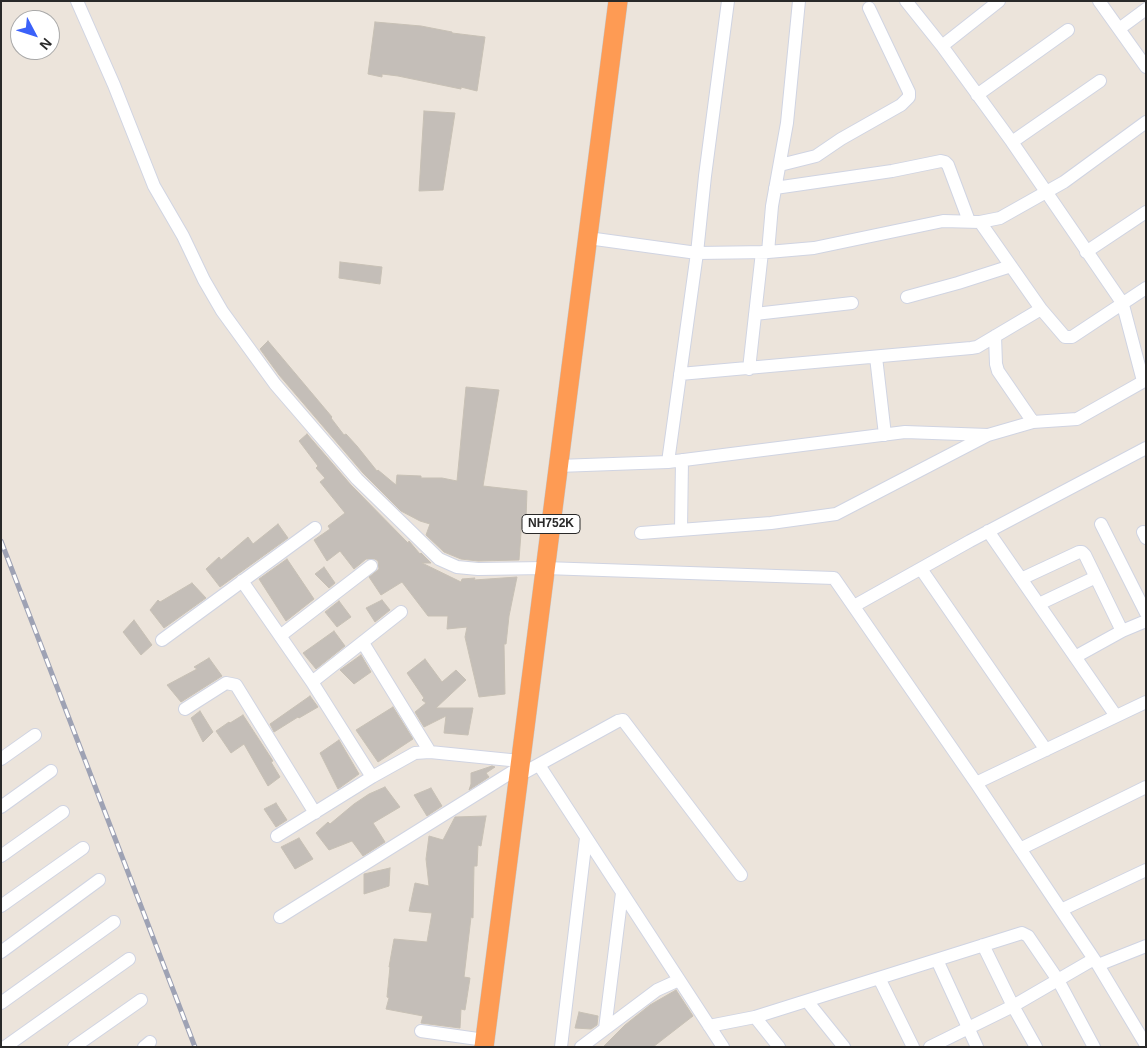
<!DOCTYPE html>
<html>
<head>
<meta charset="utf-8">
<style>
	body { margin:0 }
	#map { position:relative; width:1147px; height:1048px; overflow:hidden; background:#ece4db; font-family:Helvetica,sans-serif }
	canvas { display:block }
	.frame { position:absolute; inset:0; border:2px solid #292929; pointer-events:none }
	.north { position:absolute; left:10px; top:10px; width:50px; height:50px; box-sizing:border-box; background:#fff; border:1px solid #a9a9a9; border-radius:50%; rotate:130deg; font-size:14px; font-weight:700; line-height:20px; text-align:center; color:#292929 }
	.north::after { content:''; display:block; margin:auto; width:18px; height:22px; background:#3b61f9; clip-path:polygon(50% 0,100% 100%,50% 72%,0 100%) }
</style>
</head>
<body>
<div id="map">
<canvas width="1147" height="1048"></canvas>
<div class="frame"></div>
<div class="north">N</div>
</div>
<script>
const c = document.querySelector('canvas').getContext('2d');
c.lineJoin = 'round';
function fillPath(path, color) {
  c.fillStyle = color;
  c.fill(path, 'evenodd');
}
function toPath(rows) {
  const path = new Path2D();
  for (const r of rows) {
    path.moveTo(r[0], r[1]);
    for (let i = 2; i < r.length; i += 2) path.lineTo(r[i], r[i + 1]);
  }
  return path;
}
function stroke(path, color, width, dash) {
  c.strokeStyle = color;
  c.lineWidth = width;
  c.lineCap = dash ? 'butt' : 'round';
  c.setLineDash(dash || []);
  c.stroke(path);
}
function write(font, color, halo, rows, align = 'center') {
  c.font = font + ' Helvetica,sans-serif';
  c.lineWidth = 5;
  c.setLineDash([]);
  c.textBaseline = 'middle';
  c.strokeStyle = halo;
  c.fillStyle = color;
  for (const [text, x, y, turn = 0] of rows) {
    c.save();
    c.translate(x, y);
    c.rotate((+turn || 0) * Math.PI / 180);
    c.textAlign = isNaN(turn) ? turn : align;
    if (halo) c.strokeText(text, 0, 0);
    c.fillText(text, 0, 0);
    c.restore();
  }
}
const building = toPath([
	[375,22,421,26,452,32,452,33,485,37,477,91,461,87,461,89,398,76,382,74,382,77,368,74,375,22],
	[424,111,455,113,443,190,419,191,424,111],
	[340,262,382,267,380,284,339,278,340,262],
	[268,341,332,417,331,418,344,435,346,434,357,446,377,471,378,470,396,485,397,475,421,476,421,478,442,478,457,481,466,387,499,390,483,486,527,491,526,519,522,519,519,560,478,561,461,559,444,552,426,535,430,524,420,521,401,511,363,473,279,375,260,349,268,341],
	[307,434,351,485,408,543,409,541,420,554,421,553,431,563,422,563,461,582,462,579,475,578,474,580,517,577,509,616,506,644,504,644,505,694,479,697,465,637,467,627,447,629,448,616,428,616,402,582,381,595,369,577,379,569,378,561,375,559,366,559,354,569,340,551,327,561,314,540,330,529,328,526,345,513,320,482,325,478,316,468,318,466,299,441,307,434],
	[278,524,288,538,220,587,206,569,219,557,221,560,248,537,253,544,278,524],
	[287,559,314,599,286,621,259,579,287,559],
	[324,567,335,583,329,588,315,574,324,567],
	[192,583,206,598,164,628,150,610,158,600,160,602,192,583],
	[382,600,390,610,375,622,366,608,382,600],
	[339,601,351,617,337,627,325,612,339,601],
	[134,620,152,645,141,655,123,632,134,620],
	[334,631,345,646,316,669,303,653,334,631],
	[361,655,371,672,354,684,340,670,361,655],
	[209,658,222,676,181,702,167,685,197,669,194,667,209,658],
	[425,659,442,682,456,670,466,680,436,708,473,708,468,735,444,733,446,716,424,727,415,712,426,703,422,700,424,698,407,673,425,659],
	[310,696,318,707,299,718,298,717,274,732,270,724,310,696],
	[393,707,413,739,378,762,356,730,393,707],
	[200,711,213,732,203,742,191,718,200,711],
	[243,715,273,761,271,762,280,777,268,786,244,744,231,753,216,731,229,722,230,723,243,715],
	[339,740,359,774,338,789,320,753,339,740],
	[492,766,495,767,486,773,489,777,469,790,471,784,471,773,492,766],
	[385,787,400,807,373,823,385,842,363,856,352,841,329,850,316,833,328,822,330,824,354,804,369,794,385,787],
	[431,788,442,806,427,816,414,795,431,788],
	[276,803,287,820,276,827,264,809,276,803],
	[486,816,481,846,478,845,477,866,474,866,473,918,471,917,464,977,470,978,465,1010,461,1009,460,1028,421,1023,423,1016,386,1009,389,998,387,997,390,967,389,967,394,939,427,942,432,913,409,911,415,883,429,886,426,859,429,836,443,840,455,817,486,816],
	[299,838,313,859,295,869,281,847,299,838],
	[390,868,389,886,364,894,364,874,390,868],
	[676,990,693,1016,653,1047,603,1047,625,1025,650,1005,676,990],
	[579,1012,598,1016,597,1025,591,1029,575,1028,579,1012]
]);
fillPath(building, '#c4beb8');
stroke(building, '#c7c0b5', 1);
const minor = toPath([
	[77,1,114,85,154,186,183,236,204,280,222,311,275,384,357,479,439,559,457,567,478,569,545,568,834,578,976,783,1098,965,1146,946],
	[906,1,942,46,1012,142,1121,301,1123,305,1143,381],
	[1099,1,1146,67],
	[1119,29,1146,9],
	[942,46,999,1],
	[977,95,1068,30],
	[1012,142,1100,81],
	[780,165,816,156,841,139,901,105,909,97,909,92,869,8],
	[775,188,892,171,941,161,945,162,948,165,969,221],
	[980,222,1041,309,1065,337,1072,337,1146,288],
	[588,238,697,253,768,252,814,248,943,221,980,222,1000,218,1064,182,1146,122],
	[768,252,772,206,787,123,799,1],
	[1086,252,1146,212],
	[907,297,958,283,1011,266],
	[755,314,852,303],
	[995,336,996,364,998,371,1033,422],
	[876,357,885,435],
	[749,369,762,252],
	[680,374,971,348,977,347,1041,309],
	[668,462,697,253,705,176,728,1],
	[558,466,668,462,905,432,988,435,1033,422,1077,419,1146,380],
	[1101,524,1146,613],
	[681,530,682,460],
	[988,531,1116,716],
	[1143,532,1146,538],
	[641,533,771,523,836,514,988,435],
	[921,569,1046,750],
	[1021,579,1079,552,1082,552,1085,555,1122,631],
	[242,581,312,682,372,777],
	[1039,604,1096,577],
	[854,606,970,541,1146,448],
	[280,636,371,566],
	[162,640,315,528],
	[363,643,430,752],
	[1075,657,1122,631,1146,621],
	[312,682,401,612],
	[185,709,226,683,236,685,315,813],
	[1,759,35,735],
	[539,765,723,1047],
	[518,776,618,721,623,720,741,875],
	[976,783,1146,702],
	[1,807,51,771],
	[277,836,372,777,415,753,430,752,520,761],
	[1020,849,1146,787],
	[1,856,63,812],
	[1,906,83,848],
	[1061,910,1146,870],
	[280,917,520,767],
	[983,945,1013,1006,1036,1047],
	[1,952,99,880],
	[937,960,977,1047],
	[1098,965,1146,1045],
	[879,978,913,1047],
	[807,1001,844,1047],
	[1,1003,114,922],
	[755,1017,779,1047],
	[709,1026,755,1017,1022,933,1028,936,1058,980,1094,1047],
	[605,1029,622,893],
	[421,1031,485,1040],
	[5,1047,129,959],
	[74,1047,141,1000],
	[144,1047,150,1042],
	[561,1047,586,838],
	[581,1047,657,990,679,980],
	[930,1047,1013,1006,1094,959]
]);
const highway = toPath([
	[484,1047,618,1]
]);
stroke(minor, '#d0d4e2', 14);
stroke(highway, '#c7c7c7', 20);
stroke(minor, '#fff', 12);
stroke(highway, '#fe9b54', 19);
const rail = toPath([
	[1,541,195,1047]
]);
stroke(rail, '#9ea2b4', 5);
stroke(rail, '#fff', 3, [9]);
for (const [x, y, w] of [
	[551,524,58]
]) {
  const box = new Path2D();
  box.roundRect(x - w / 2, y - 9.5, w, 19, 4);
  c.fillStyle = '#fff';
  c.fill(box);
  stroke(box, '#292929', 1);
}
write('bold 12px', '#292929', null, [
	["NH752K",551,524]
]);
</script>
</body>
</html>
